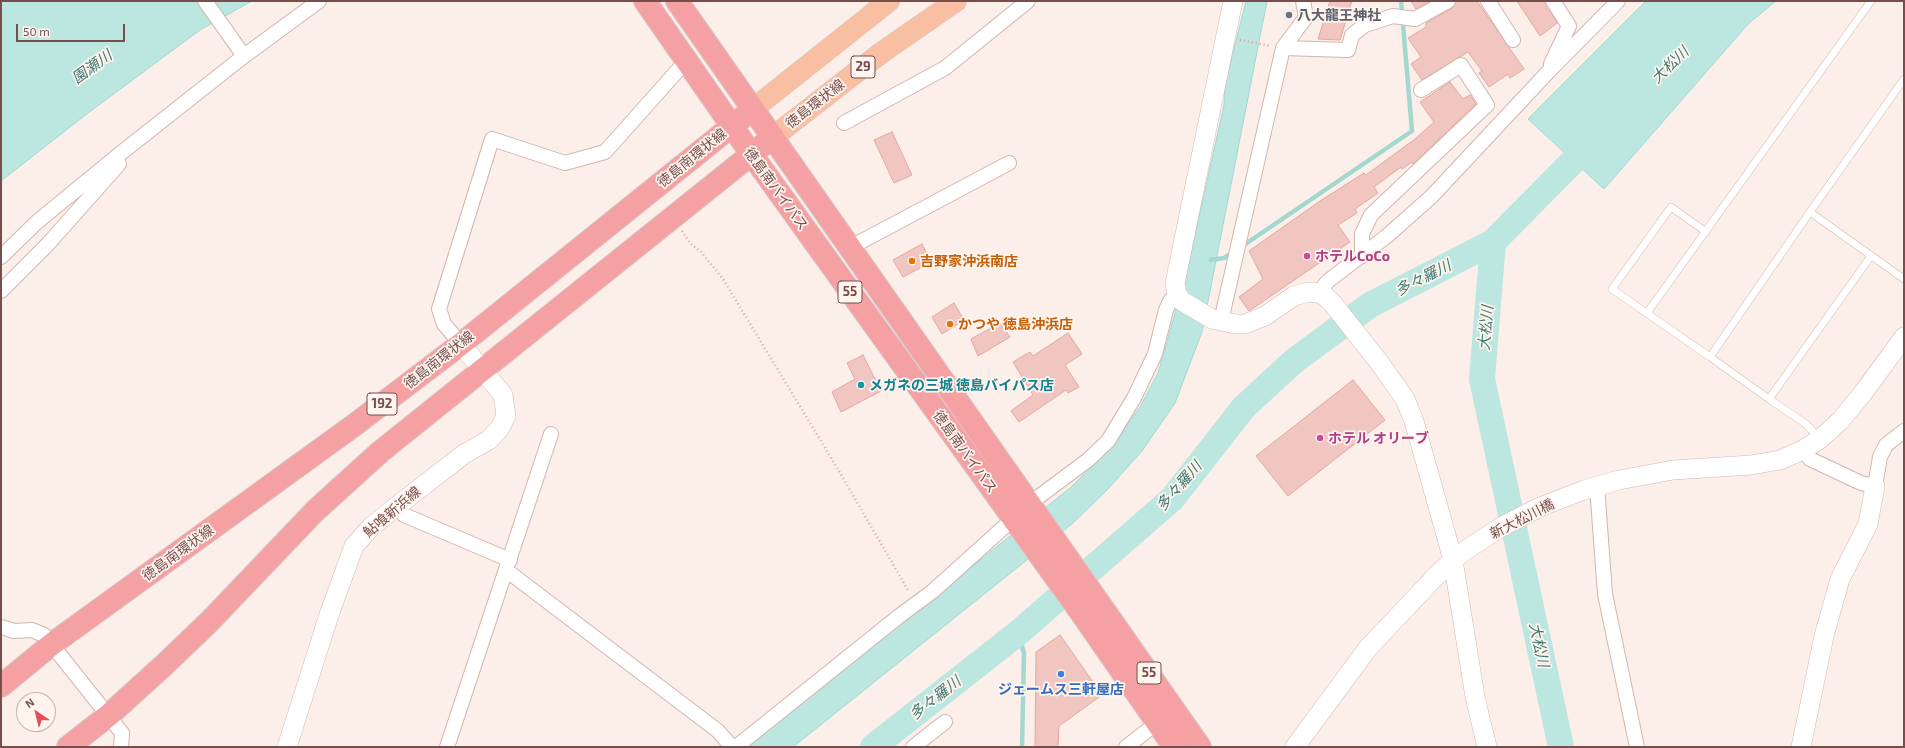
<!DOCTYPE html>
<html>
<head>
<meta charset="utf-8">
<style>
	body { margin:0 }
	#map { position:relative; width:1905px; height:748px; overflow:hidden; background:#fceee8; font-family:"Exo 2",sans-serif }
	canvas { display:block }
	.frame { position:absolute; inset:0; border:2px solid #764f4c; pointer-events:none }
	.north { position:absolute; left:16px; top:692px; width:40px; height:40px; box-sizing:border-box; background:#fff4ee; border:1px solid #c8b2ad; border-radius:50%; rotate:325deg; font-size:11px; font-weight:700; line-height:16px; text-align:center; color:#764f4c }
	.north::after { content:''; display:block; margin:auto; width:14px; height:18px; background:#e44f59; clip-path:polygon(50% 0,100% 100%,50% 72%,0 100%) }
	.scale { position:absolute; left:16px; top:24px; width:109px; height:18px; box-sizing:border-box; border:2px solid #764f4c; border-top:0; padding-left:5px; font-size:12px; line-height:14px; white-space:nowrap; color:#764f4c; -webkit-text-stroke:3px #fff4ee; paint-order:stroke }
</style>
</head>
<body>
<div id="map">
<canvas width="1905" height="748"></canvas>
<div class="frame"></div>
<div class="north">N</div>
<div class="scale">50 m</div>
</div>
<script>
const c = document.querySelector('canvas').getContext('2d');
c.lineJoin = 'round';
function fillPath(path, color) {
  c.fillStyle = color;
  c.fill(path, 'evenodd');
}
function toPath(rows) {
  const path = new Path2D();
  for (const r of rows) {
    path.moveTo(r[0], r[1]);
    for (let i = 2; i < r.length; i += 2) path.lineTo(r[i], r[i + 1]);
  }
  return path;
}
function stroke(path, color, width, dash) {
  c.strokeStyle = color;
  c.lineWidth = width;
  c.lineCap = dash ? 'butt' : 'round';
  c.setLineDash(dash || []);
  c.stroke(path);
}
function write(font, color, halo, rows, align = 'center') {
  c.font = font + ' "Exo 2","Noto Sans JP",sans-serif';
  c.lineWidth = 3.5;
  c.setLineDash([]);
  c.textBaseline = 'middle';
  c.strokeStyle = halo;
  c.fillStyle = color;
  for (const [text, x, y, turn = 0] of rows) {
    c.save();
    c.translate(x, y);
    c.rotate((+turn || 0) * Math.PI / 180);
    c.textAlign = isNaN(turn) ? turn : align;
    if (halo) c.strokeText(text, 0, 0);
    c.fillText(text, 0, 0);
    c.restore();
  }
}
const water = toPath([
	[1,1,252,1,200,30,88,113,1,181,1,1],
	[1246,1,1267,1,1202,332,1175,403,1142,451,1107,490,1073,523,793,747,746,747,1070,488,1109,450,1140,407,1158,373,1187,271,1224,105,1225,85,1246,1],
	[1646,1,1776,1,1749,23,1604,189,1528,119,1646,1]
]);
fillPath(water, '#bce6e0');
stroke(water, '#a2d8d0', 1);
stroke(toPath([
	[1241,247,1412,131,1401,1],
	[1211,260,1224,258,1234,252],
	[1018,633,1024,653,1022,747]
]), '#a2d8d0', 4.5);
stroke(toPath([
	[1493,242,1482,379,1561,747],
	[873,747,1018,633,1172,499,1244,407,1294,361,1370,305,1493,242,1599,135]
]), '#bce6e0', 26);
const building = toPath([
	[1330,1,1352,1,1340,40,1318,39,1330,1],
	[1411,1,1430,1,1416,9,1411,1],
	[1456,1,1477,1,1524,69,1510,78,1508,74,1489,87,1479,73,1482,71,1468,52,1422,80,1411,64,1421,57,1408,38,1426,27,1426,23,1452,8,1456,1],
	[1517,1,1545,1,1557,23,1540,36,1517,1],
	[1450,82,1463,99,1470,95,1476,104,1413,164,1412,162,1402,169,1401,167,1374,187,1378,193,1355,209,1357,213,1338,225,1350,242,1249,311,1239,297,1263,279,1249,251,1320,201,1364,173,1366,175,1415,139,1434,122,1420,102,1450,82],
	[892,132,912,175,894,183,874,140,892,132],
	[922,244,931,262,903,277,893,260,922,244],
	[954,303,964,320,942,334,932,317,954,303],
	[1000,323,1010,337,978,356,971,339,1000,323],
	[1068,333,1082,354,1065,365,1079,387,1068,393,1066,390,1019,422,1011,411,1033,395,1013,362,1030,352,1033,356,1068,333],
	[863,355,881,391,841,412,832,392,855,379,847,363,863,355],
	[1353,380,1385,420,1288,496,1256,456,1353,380],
	[1060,635,1102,695,1059,726,1058,747,1035,747,1036,652,1060,635]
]);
fillPath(building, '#f1c5c0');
stroke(building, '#e4a6a0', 1);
const lane = toPath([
	[1904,79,1810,212,1904,279],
	[1706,232,1671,207,1612,289,1710,357,1810,212],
	[1647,313,1871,1],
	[1710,357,1769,399],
	[1820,439,1806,424,1769,399,1871,256]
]);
const street = toPath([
	[205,1,244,56],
	[1488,1,1513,40],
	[1283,48,1348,50,1352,35,1365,25,1393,16,1415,19,1448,1],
	[1551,64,1569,26,1553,1],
	[844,123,945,68,1028,1],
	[849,248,1009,163],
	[1362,256,1362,234,1371,215,1487,105,1461,65,1421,90],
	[1,257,37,222,121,153,244,56,319,1],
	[1,291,48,244,119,164],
	[1318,293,1328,281,1387,236,1432,196,1549,71,1618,1],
	[1221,321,1283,48,1306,17,1303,1],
	[461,344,444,324,439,309,492,139,565,163,605,152,687,60],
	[1803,450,1810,459,1861,483,1875,486,1880,457,1886,445,1904,431],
	[1597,486,1605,594,1637,747],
	[1029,504,1088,460,1108,441,1134,398,1155,354,1166,310,1170,301,1177,294],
	[397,506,404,515,510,560],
	[506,570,718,731,732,747],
	[1,627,14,631,32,630,44,635,122,733,121,747],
	[447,747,551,434],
	[736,747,898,617,933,591,1013,519],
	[913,747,945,722],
	[1126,747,1157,723]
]);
const secondary = toPath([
	[1233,1,1175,283,1177,294,1182,301,1212,319,1235,324,1245,324,1265,316,1294,296,1308,292,1318,293,1325,296,1333,304,1379,362,1405,399,1414,421,1453,560,1475,697,1487,747],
	[287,747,330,612,354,546,371,527,397,506,464,454,489,440,500,428,506,416,503,395,461,344],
	[1295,747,1368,648,1438,574,1463,552,1501,527,1540,507,1584,490,1619,480,1673,470,1751,465,1780,460,1803,450,1820,439,1840,421,1863,393,1904,337],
	[1801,747,1824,636,1840,579,1868,524,1875,486]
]);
const primary = toPath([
	[753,109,889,1],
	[773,137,881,53,956,1]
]);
const highway = toPath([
	[645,1,752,155,1082,614,1174,747],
	[677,1,1200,747],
	[1,686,52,644,353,426,461,344,753,109],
	[68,747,109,715,163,666,209,622,315,511,380,452,773,137]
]);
stroke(lane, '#d0b6b0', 8);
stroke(street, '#d0b6b0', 16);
stroke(secondary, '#d6b6b0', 20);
stroke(primary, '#d6cac9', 22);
stroke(highway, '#d6cac9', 24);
stroke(toPath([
	[1240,40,1271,46],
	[682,231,690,243,701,252,723,279,836,466,909,592]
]), '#d7a8a2', 2.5, [1, 3]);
stroke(lane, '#fff', 7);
stroke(street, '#fff', 14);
stroke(secondary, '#fff', 19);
stroke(primary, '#f9bfa2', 21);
stroke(highway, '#f5a0a2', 22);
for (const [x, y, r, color] of [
	[1289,15,4,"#6b7280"],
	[1307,256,4,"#d1479c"],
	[912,261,4,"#e8710a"],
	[950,324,4,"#e8710a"],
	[861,385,4,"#0f9aa8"],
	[1320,438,4,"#d1479c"],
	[1061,674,4,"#3f7fe0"]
]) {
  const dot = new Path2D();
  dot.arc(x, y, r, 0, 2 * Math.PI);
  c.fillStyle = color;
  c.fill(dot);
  stroke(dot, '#fff4ee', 1.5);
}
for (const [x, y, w] of [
	[863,67,24],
	[850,292,24],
	[382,404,30],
	[1149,673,24]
]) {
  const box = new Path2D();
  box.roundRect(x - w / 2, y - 11, w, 22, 3);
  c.fillStyle = '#fff4ee';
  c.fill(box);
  stroke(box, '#764f4c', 1);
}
write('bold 13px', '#764f4c', null, [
	["29",863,67],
	["55",850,292],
	["192",382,404],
	["55",1149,673]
]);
write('bold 14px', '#5b616d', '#fff4ee', [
	["八大龍王神社",1297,15]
], 'left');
write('14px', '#764f4c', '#fff4ee', [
	["徳島環状線",815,104,-38],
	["徳島南環状線",692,158,-39],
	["徳島南バイパス",776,189,54],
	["徳島南環状線",439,360,-38],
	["徳島南バイパス",965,452,54],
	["鮎喰新浜線",392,512,-40],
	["新大松川橋",1522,519,-27],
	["徳島南環状線",178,553,-36]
]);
write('bold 14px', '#b23c85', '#fff4ee', [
	["ホテルCoCo",1315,256],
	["ホテル オリーブ",1328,438]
], 'left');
write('bold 14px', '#c56008', '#fff4ee', [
	["吉野家沖浜南店",920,261],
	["かつや 徳島沖浜店",958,324]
], 'left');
write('bold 14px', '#0d838f', '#fff4ee', [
	["メガネの三城 徳島バイパス店",869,385]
], 'left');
write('bold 14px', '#366cbe', '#fff4ee', [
	["ジェームス三軒屋店",1061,689]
]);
write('italic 15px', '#407b73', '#fff4ee', [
	["大松川",1670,65,-44],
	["園瀬川",92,67,-36],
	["多々羅川",1423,278,-27],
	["大松川",1486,328,-85],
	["多々羅川",1179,486,-49],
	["大松川",1539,645,78],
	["多々羅川",935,698,-38]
]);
</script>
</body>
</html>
